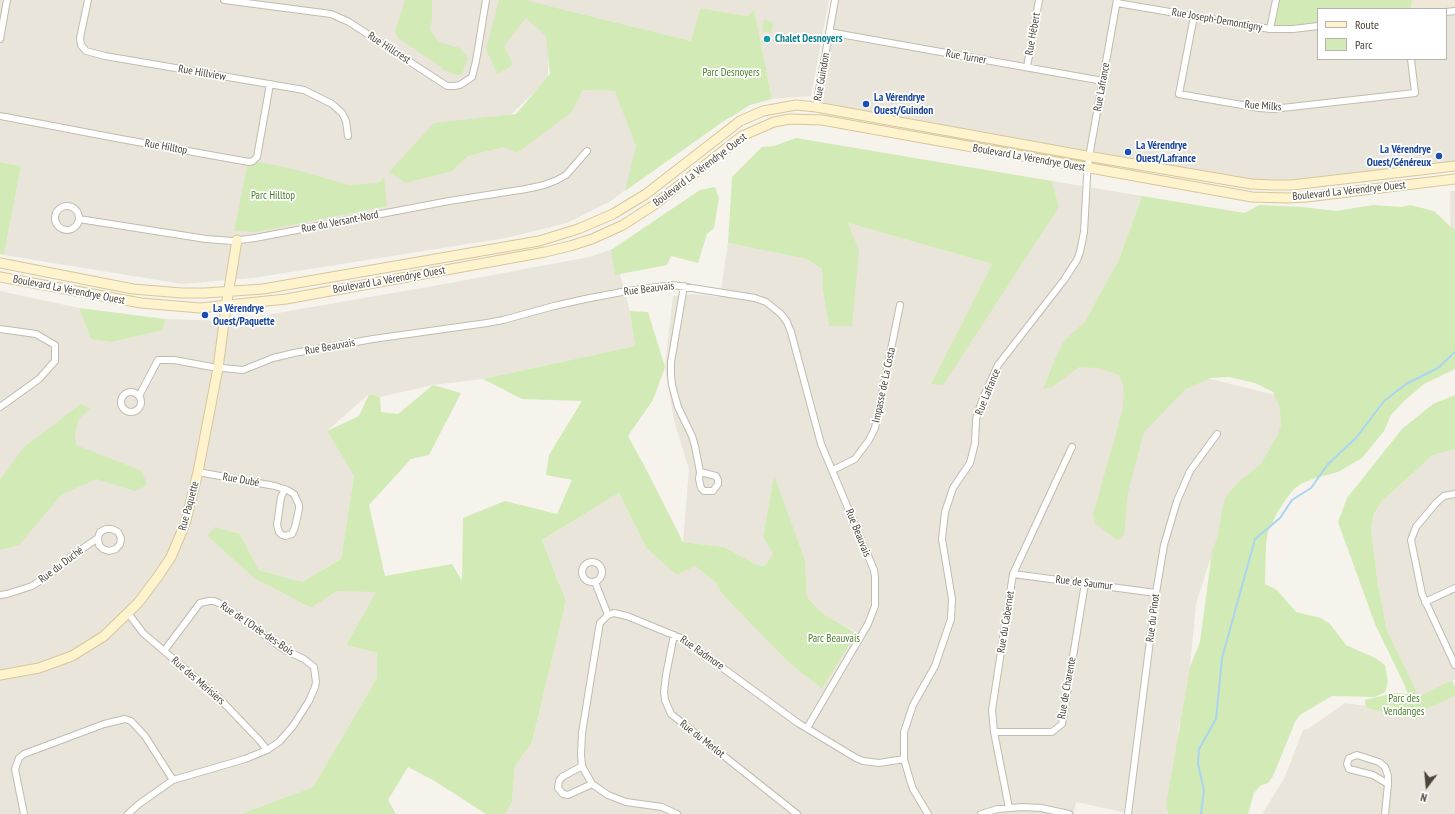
<!DOCTYPE html>
<html>
<head>
<meta charset="utf-8">
<style>
	body { margin:0 }
	#map { position:relative; width:1455px; height:814px; overflow:hidden; background:#f6f3ec; font-family:"PT Sans Narrow",sans-serif }
	canvas { display:block }
	.legend { position:absolute; left:1317px; top:8px; width:130px; height:52px; box-sizing:border-box; background:#fff; border:1px solid #b7b4b0; margin:0; padding:5px 7px; list-style:none; font-size:12px; color:#4b4439 }
	.legend li { display:flex; align-items:center; gap:8px; height:20px }
	.legend b { width:20px; border:1px solid #b7b4b0 }
	.north { position:absolute; left:1407px; top:766px; width:40px; height:40px; -webkit-text-stroke:3px #fff; paint-order:stroke; rotate:196deg; font-size:11px; font-weight:700; line-height:16px; text-align:center; color:#4b4439 }
	.north::after { content:''; display:block; margin:auto; width:14px; height:18px; background:#4b4439; clip-path:polygon(50% 0,100% 100%,50% 72%,0 100%) }
</style>
</head>
<body>
<div id="map">
<canvas width="1455" height="814"></canvas>
<ul class="legend">
<li><b style="height:5px;background:#fff3cd"></b>Route</li>
<li><b style="height:11px;background:#d2eab5"></b>Parc</li>
</ul>
<div class="north">N</div>
</div>
<script>
const c = document.querySelector('canvas').getContext('2d');
c.lineJoin = 'round';
function fillPath(path, color) {
  c.fillStyle = color;
  c.fill(path, 'evenodd');
}
function toPath(rows) {
  const path = new Path2D();
  for (const r of rows) {
    if (r.length === 3) {
      path.moveTo(r[0] + r[2], r[1]);
      path.arc(r[0], r[1], r[2], 0, 2 * Math.PI);
      continue;
    }
    path.moveTo(r[0], r[1]);
    for (let i = 2; i < r.length; i += 2) path.lineTo(r[i], r[i + 1]);
  }
  return path;
}
function stroke(path, color, width, dash) {
  c.strokeStyle = color;
  c.lineWidth = width;
  c.lineCap = dash ? 'butt' : 'round';
  c.setLineDash(dash || []);
  c.stroke(path);
}
function write(font, color, halo, rows, align = 'center') {
  c.font = font + ' "PT Sans Narrow",sans-serif';
  c.lineWidth = 3.5;
  c.setLineDash([]);
  c.textBaseline = 'middle';
  c.strokeStyle = halo;
  c.fillStyle = color;
  for (const [text, x, y, turn = 0] of rows) {
    c.save();
    c.translate(x, y);
    c.rotate((+turn || 0) * Math.PI / 180);
    c.textAlign = isNaN(turn) ? turn : align;
    if (halo) c.strokeText(text, 0, 0);
    c.fillText(text, 0, 0);
    c.restore();
  }
}
fillPath(toPath([
	[0,0,829,0,811,96,772,99,754,9,747,16,700,8,691,41,549,6,548,79,452,171,468,156,505,147,572,112,583,90,615,91,652,169,611,201,567,223,506,238,253,278,182,284,4,255,21,166,0,162],
	[835,0,1276,0,1318,26,1318,59,1446,59,1446,12,1455,11,1455,166,1271,185,816,107],
	[1052,181,1142,196,1119,259,1072,345,1288,398,1287,432,1237,500,1209,563,1196,604,1190,667,1192,684,1188,714,1179,725,1171,814,1132,814,1076,802,1074,814,505,814,512,802,515,766,532,742,566,601,542,540,619,493,646,548,677,574,695,566,715,582,722,594,788,662,822,689,856,632,822,613,807,597,805,560,774,476,763,537,773,554,766,566,757,565,724,547,683,542,689,469,674,421,665,367,673,296,695,294,720,297,728,243,807,259,822,269,823,292,829,326,851,326,848,223,992,264,931,384,1059,207],
	[1450,191,1455,191,1455,248,1451,249],
	[613,249,630,311,635,346,483,379,433,385,380,397,369,394,327,431,354,476,341,559,302,582,259,570,240,534,207,536,254,578,311,608,337,591,377,591,346,645,377,653,377,678,313,787,241,814,0,814,0,291,79,308,91,339,163,330,165,319,232,321,450,283,589,257],
	[1455,449,1455,679,1419,696,1387,630,1378,585,1371,529,1374,515,1382,501,1433,455],
	[1455,696,1455,814,1262,814,1284,779,1303,730,1308,729,1345,703,1367,706,1366,708,1407,718]
]), '#eae5da');
fillPath(toPath([
	[1412,0,1455,0,1455,11,1446,9,1411,9]
]), '#efe8d6');
fillPath(toPath([
	[405,0,432,0,432,19,430,30,437,40,442,43,460,48,468,58,462,74,456,75,443,70,440,66,398,38,395,32],
	[499,0,525,0,691,41,700,8,747,16,754,9,772,99,750,105,721,123,625,191,636,146,615,91,583,90,572,112,517,153,505,147,468,156,452,171,406,183,389,172,434,123,516,114,550,74,546,36,526,18,504,46,513,65,497,74,486,49],
	[1276,0,1412,0,1411,9,1318,9,1318,26,1270,29],
	[764,20,773,22,771,33,762,31],
	[796,138,1052,181,1059,207,943,385,931,384,992,264,848,223,859,251,852,326,829,326,823,292,822,269,807,259,728,243,732,177,762,147,774,146],
	[0,162,21,166,4,255,0,254],
	[259,162,293,169,349,185,379,183,384,177,387,206,256,232,234,231,247,166],
	[715,187,719,198,714,228,707,234,698,263,671,256,667,265,615,275,611,250,700,190],
	[1142,196,1245,213,1259,205,1302,207,1336,211,1373,205,1402,207,1410,205,1434,211,1452,228,1455,229,1455,369,1424,384,1403,402,1391,415,1384,431,1362,458,1338,472,1312,479,1301,484,1294,489,1286,499,1277,513,1268,532,1266,544,1265,584,1277,590,1296,612,1321,618,1330,624,1346,645,1375,658,1385,665,1388,682,1385,692,1375,697,1332,696,1300,715,1295,722,1273,776,1268,783,1260,786,1254,793,1248,814,1169,814,1166,806,1190,667,1200,642,1212,552,1218,536,1222,510,1224,501,1228,494,1240,481,1261,464,1278,434,1281,425,1280,408,1273,392,1255,383,1229,377,1211,378,1186,389,1144,432,1128,492,1124,535,1117,540,1096,524,1093,515,1122,412,1124,394,1123,385,1119,375,1098,368,1079,367,1052,387,1043,389,1056,357,1064,341,1070,335,1084,323,1119,259],
	[79,308,165,319,163,330,111,342,91,339],
	[630,311,648,312,665,367,653,400,628,436,645,467,683,542,724,547,757,565,765,566,773,554,763,537,774,475,805,560,807,597,822,613,856,633,822,689,788,662,722,594,715,582,695,566,677,575,646,548,619,493,542,540,566,601,532,742,515,766,512,802,505,814,486,814,433,780,408,767,388,800,396,814,241,814,313,787,377,678,377,653,346,645,376,592,337,591,311,608,254,578,207,536,215,527,240,534,259,570,302,582,341,559,354,476,327,431,359,416,369,394,380,397,381,412,398,414,433,385,461,393,429,455,411,459,369,505,385,576,452,564,462,581,463,518,505,501,557,514,572,480,546,475,549,455,582,401,522,399,483,379,635,346],
	[1455,395,1455,449,1433,455,1382,501,1374,514,1371,529,1378,585,1387,630,1419,696,1452,680,1455,687,1455,696,1407,718,1366,708,1365,700,1394,693,1408,694,1405,686,1375,624,1338,522,1347,498,1402,429,1433,404],
	[81,404,90,409,79,419,75,433,76,445,142,471,147,485,135,491,96,479,61,495,19,545,0,550,0,480,24,447]
]), '#d2eab5');
stroke(toPath([
	[1201,814,1204,790,1198,764,1199,749,1216,719,1222,658,1255,539,1280,518,1292,500,1311,488,1328,464,1356,438,1384,401,1406,384,1438,368,1455,352]
]), '#a9d4f2', 2);
const street = toPath([
	[88,0,80,38,81,45,86,51,105,56,304,90,332,104,342,113,346,121,348,136],
	[224,0,331,14,349,22,447,86,454,86,460,85,472,77,476,61,486,0],
	[1117,3,1270,29,1293,29,1318,26],
	[1446,12,1455,11],
	[1194,16,1179,94,1259,108,1273,109,1415,93,1411,59],
	[1270,29,1276,0],
	[829,32,1103,81],
	[0,39,7,0],
	[1027,67,1039,0],
	[816,107,835,0],
	[0,116,121,139,249,162,253,161,257,157,270,84],
	[67,218,12],
	[79,219,206,239,233,241,255,238,449,201,526,189,544,185,557,180,566,175,587,151],
	[684,286,671,362,671,375,672,385,678,407,692,436,695,446,700,472,699,479,701,488,704,491,713,491,718,484,718,480,716,476,700,472],
	[0,329,36,334,55,345,55,361,39,379,0,407],
	[131,402,10],
	[139,396,158,360,174,360,212,367,243,370,273,358,294,353,373,339,487,323,503,320,554,306,585,299,627,291,673,285,755,298,766,302,781,314,787,322,791,332,821,444,874,570,875,577,875,606,868,624,807,728],
	[833,470,855,459,869,440,875,428,900,305],
	[198,472,275,486,287,490,294,494,299,505,299,509,295,527,292,534,285,536,282,535,279,532,277,525,281,497,285,489],
	[1455,494,1444,496,1436,503,1416,527,1411,540,1422,594,1455,665],
	[592,572,10],
	[1013,574,1156,593],
	[595,582,608,615],
	[0,595,7,594,32,586,52,573,73,555,98,538,100,532,106,529,112,529,118,532,121,538,120,544,116,549,109,551,103,549,99,545,98,538],
	[1425,602,1455,588],
	[128,613,143,633,219,698,260,741,267,750],
	[674,635,666,675,664,692,665,700,671,714,797,814],
	[994,732,1052,732,1062,724,1085,583],
	[582,766,562,777,559,781,558,788,563,794,568,795,592,784],
	[1009,808,994,732,992,710,1013,574,1072,447],
	[24,814,15,769,19,758,24,754,104,724,125,719,131,721,145,736,173,780],
	[128,814,139,804,173,780,245,759,267,750,279,742,293,726,309,701,315,687,316,682,314,667,304,659,285,650,221,604,214,601,209,601,200,603,164,651],
	[677,814,662,807,626,802,608,795,592,784,582,766,581,755,582,733,599,628,600,623,608,615,614,613,627,616,683,639,798,723,856,758,863,761,879,763,904,759],
	[928,814,913,789,910,780,904,759,904,732,913,705,935,666,951,619,952,599,942,539,945,512,953,488,970,463,975,443,976,419,983,398,998,365,1064,280,1077,260,1080,252,1084,232,1087,177,1089,157,1117,0],
	[981,814,998,809,1022,807,1041,808,1069,814],
	[1128,814,1156,593,1164,545,1177,501,1190,471,1217,434],
	[1385,814,1388,784,1388,776,1385,767,1379,762,1357,755,1349,758,1347,764,1349,769,1373,775,1388,784]
]);
const secondary = toPath([
	[0,263,133,289,182,293,205,293,263,289,539,241,578,229,613,214,646,194,740,121,763,111,796,105,816,107,1081,155,1251,184,1271,185,1292,185,1455,166],
	[0,277,141,303,200,308,286,299,545,252,570,246,592,239,623,225,654,205,742,136,774,122,790,119,822,120,1252,197,1287,198,1307,197,1455,179],
	[0,675,39,668,72,656,104,636,138,603,159,575,171,557,185,524,198,472,218,368,226,307,237,240]
]);
stroke(street, '#c2bbae', 8);
stroke(secondary, '#d6c79b', 11);
stroke(street, '#fff', 6);
stroke(secondary, '#fff3cd', 9);
for (const [x, y, r, color] of [
	[767,39,4,"#0f9aa8"],
	[866,104,4,"#1a4fb4"],
	[1128,152,4,"#1a4fb4"],
	[1439,156,4,"#1a4fb4"],
	[205,315,4,"#1a4fb4"]
]) {
  const dot = new Path2D();
  dot.arc(x, y, r, 0, 2 * Math.PI);
  c.fillStyle = color;
  c.fill(dot);
  stroke(dot, '#fff', 1.5);
}
write('11px', '#4b4439', '#fff', [
	["Rue Joseph-Demontigny",1217,20,10],
	["Rue Hébert",1033,34,-80],
	["Rue Hillcrest",389,48,33],
	["Rue Turner",966,57,10],
	["Rue Hillview",202,73,10],
	["Rue Guindon",822,77,-80],
	["Rue Lafrance",1102,87,-80],
	["Rue Milks",1263,106,4],
	["Rue Hilltop",166,147,10],
	["Boulevard La Vérendrye Ouest",1029,158,10],
	["Boulevard La Vérendrye Ouest",700,170,-37],
	["Boulevard La Vérendrye Ouest",1349,191,-6],
	["Rue du Versant-Nord",340,222,-11],
	["Boulevard La Vérendrye Ouest",389,280,-10],
	["Rue Beauvais",649,289,-7],
	["Boulevard La Vérendrye Ouest",69,290,11],
	["Rue Beauvais",330,347,-10],
	["Impasse de La Costa",884,385,-78],
	["Rue Lafrance",988,392,-68],
	["Rue Dubé",241,480,10],
	["Rue Paquette",189,506,-75],
	["Rue Beauvais",858,533,68],
	["Rue du Duché",61,565,-37],
	["Rue de Saumur",1084,583,7],
	["Rue du Pinot",1153,618,-83],
	["Rue du Cabernet",1006,622,-81],
	["Rue de l'Orée-des-Bois",257,629,34],
	["Rue Radmore",702,653,35],
	["Rue des Merisiers",198,681,41],
	["Rue de Charente",1067,688,-80],
	["Rue du Merlot",702,739,38]
]);
write('bold 11px', '#0d838f', '#fff', [
	["Chalet Desnoyers",775,39]
], 'left');
write('11px', '#4a7f2a', '#fff', [
	["Parc Desnoyers",731,73],
	["Parc Hilltop",273,196],
	["Parc Beauvais",834,639],
	["Parc des",1404,699],
	["Vendanges",1404,712]
]);
write('bold 11px', '#164399', '#fff', [
	["La Vérendrye",874,98],
	["Ouest/Guindon",874,111],
	["La Vérendrye",1136,146],
	["Ouest/Lafrance",1136,159],
	["La Vérendrye",1431,150,"right"],
	["Ouest/Généreux",1431,163,"right"],
	["La Vérendrye",213,309],
	["Ouest/Paquette",213,322]
], 'left');
</script>
</body>
</html>
